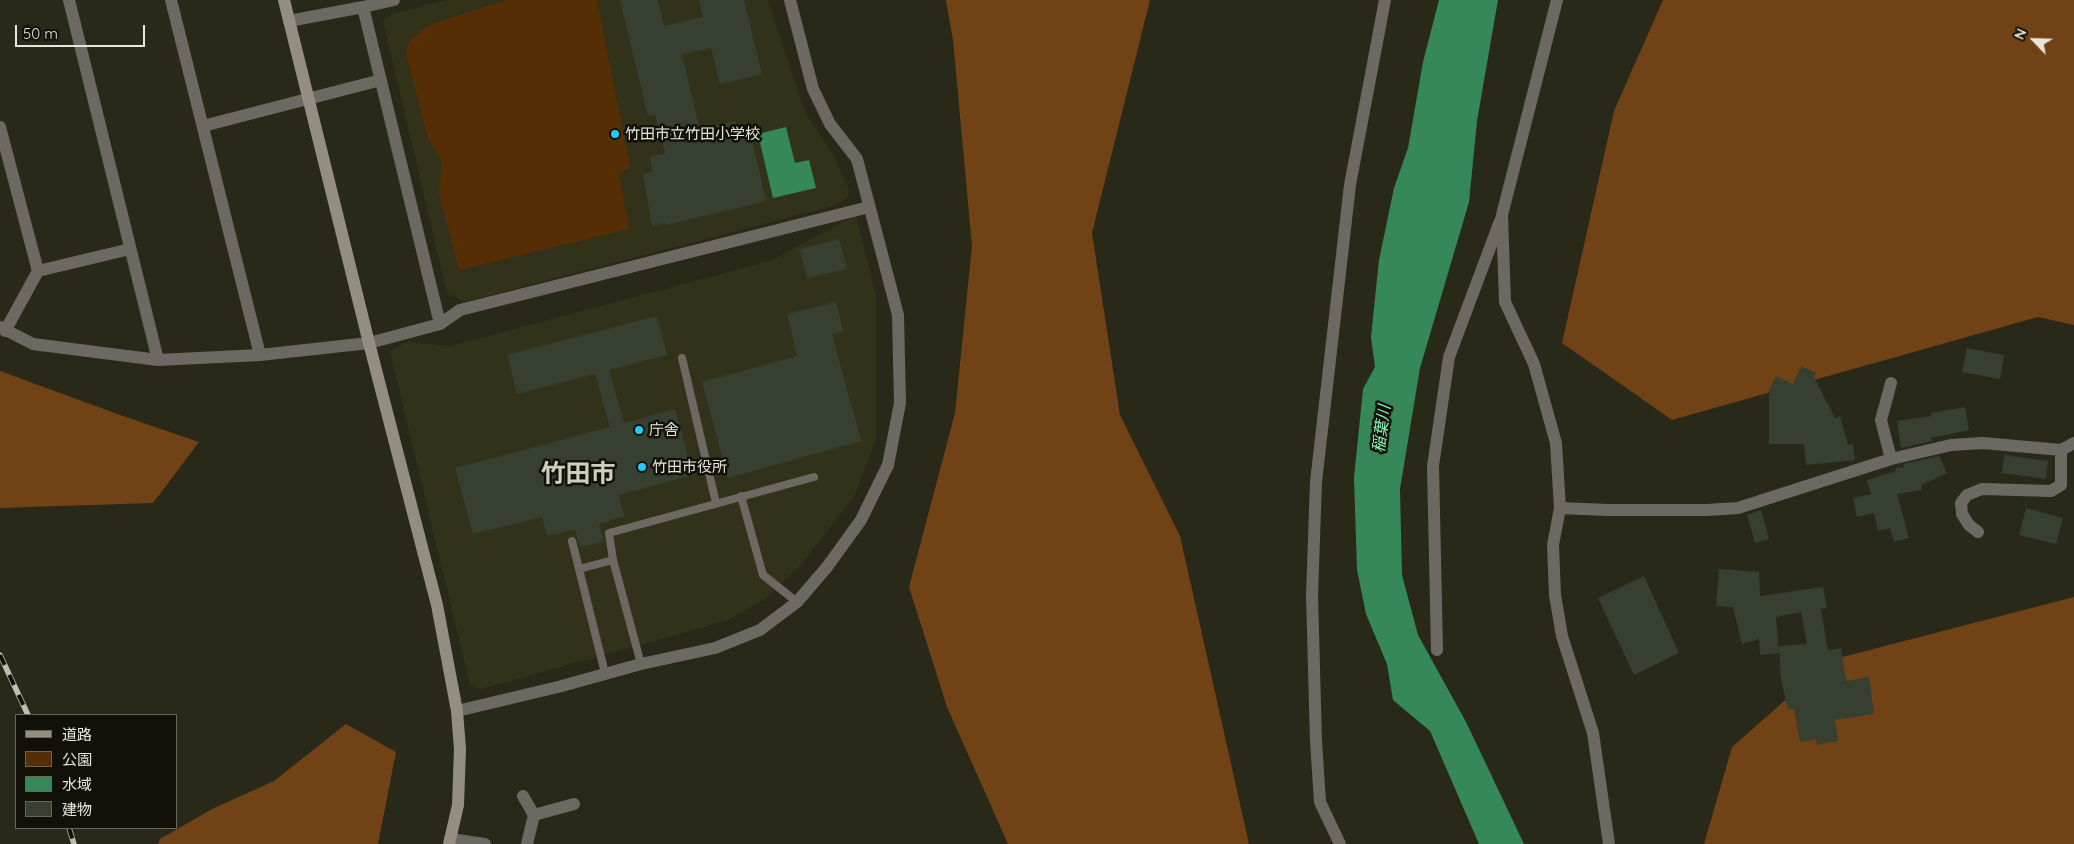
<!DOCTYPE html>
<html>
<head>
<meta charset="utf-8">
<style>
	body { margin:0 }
	#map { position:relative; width:2074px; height:844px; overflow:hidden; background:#292919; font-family:Quicksand,"Noto Sans JP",sans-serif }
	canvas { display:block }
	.legend { position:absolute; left:15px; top:714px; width:162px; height:115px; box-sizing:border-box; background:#11110a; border:1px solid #66665e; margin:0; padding:6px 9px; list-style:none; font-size:15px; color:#e6e6dc }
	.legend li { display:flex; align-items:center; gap:10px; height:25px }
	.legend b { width:25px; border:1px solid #66665e }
	.north { position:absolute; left:2009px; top:15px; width:50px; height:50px; -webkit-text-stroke:4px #11110a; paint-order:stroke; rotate:294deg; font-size:14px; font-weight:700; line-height:20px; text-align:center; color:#e6e6dc }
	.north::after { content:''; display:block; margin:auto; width:18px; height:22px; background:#e6e6dc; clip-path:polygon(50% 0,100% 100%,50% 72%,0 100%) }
	.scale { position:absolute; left:15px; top:25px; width:130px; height:22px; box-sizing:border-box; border:2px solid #e6e6dc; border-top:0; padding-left:6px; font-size:15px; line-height:18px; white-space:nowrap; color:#e6e6dc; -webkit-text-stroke:4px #11110a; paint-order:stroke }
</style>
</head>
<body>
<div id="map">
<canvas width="2074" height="844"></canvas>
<ul class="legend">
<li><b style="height:6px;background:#948e82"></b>道路</li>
<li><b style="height:14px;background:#552e05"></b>公園</li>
<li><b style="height:14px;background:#368859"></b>水域</li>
<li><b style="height:14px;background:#373f31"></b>建物</li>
</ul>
<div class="north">N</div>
<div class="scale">50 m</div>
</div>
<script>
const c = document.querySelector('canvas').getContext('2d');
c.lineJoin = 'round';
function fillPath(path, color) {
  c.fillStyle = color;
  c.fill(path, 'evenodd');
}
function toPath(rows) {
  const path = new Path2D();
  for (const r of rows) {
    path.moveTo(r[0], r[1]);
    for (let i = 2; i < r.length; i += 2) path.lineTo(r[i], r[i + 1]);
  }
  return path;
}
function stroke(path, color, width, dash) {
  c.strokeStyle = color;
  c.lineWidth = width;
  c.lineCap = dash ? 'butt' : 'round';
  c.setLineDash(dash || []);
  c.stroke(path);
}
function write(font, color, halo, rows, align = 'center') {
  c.font = font + ' Quicksand,"Noto Sans JP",sans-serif';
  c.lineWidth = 5;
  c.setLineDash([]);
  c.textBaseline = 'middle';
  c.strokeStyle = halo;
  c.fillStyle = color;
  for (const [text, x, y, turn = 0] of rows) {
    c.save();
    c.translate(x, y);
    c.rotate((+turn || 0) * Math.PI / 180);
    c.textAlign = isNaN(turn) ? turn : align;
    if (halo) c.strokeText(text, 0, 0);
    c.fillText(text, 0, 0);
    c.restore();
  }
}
fillPath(toPath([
	[447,0,768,0,805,112,834,156,849,190,847,198,833,206,464,302,447,294,383,21,392,14],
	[856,215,876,296,876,439,855,495,801,565,764,600,726,621,481,689,470,685,390,352,405,342,451,346,770,261]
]), '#32321b');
fillPath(toPath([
	[507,0,597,0,630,168,619,173,629,229,459,270,439,194,442,162,428,138,406,53,409,42,429,25]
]), '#552e05');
fillPath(toPath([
	[946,0,1150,0,1092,233,1120,415,1180,536,1249,844,1008,844,947,707,909,587,955,413,972,246,953,40],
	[1663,0,2074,0,2074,325,2038,317,1672,420,1562,343,1614,111],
	[0,371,123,416,199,442,153,503,0,508],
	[2074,597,2074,844,1704,844,1732,747,1831,660],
	[346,724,396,752,378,844,158,844,160,839,212,809,274,781]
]), '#704215');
fillPath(toPath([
	[1439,0,1498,0,1477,121,1469,202,1420,368,1400,489,1402,575,1418,635,1466,722,1524,844,1479,844,1430,731,1393,700,1387,664,1366,614,1357,570,1354,478,1363,389,1375,367,1371,337,1379,260,1394,188,1408,148,1423,62],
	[786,127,795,163,809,160,816,188,773,198,758,134]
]), '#368859');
fillPath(toPath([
	[620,0,658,0,664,26,703,17,699,0,744,0,762,74,720,84,711,48,682,55,700,130,736,121,739,135,750,132,766,201,666,225,665,223,652,226,643,174,653,172,650,157,665,153,655,114,648,116],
	[839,239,847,269,807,278,800,249],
	[836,302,843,332,832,334,861,441,728,478,702,382,797,356,787,314],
	[657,316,667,355,609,370,624,423,675,409,693,475,619,495,624,516,599,524,603,542,580,547,575,530,547,536,542,517,473,534,455,468,610,427,595,374,517,394,507,355],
	[1967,348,2004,355,2000,379,1962,372],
	[1801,366,1816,373,1814,377,1835,418,1840,416,1848,445,1853,444,1855,460,1806,465,1804,444,1769,444,1769,390,1776,376,1793,384],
	[1965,407,1969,430,1930,438,1932,441,1901,448,1897,421,1931,416,1931,413],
	[2004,455,2048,461,2046,479,2002,473],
	[1939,456,1947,473,1921,485,1922,490,1897,494,1909,538,1894,542,1890,528,1878,531,1874,513,1857,517,1853,498,1871,494,1867,480,1896,471,1896,468,1904,467,1903,464],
	[2026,508,2063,518,2056,544,2019,535],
	[1761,510,1769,539,1755,543,1747,515],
	[1719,569,1759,572,1760,596,1823,587,1827,608,1821,609,1828,650,1841,648,1846,681,1869,677,1874,714,1835,720,1838,741,1817,745,1816,739,1800,742,1794,709,1788,710,1781,680,1779,646,1807,644,1801,612,1776,617,1779,653,1760,655,1759,639,1742,644,1733,607,1716,606],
	[1644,576,1679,653,1634,675,1598,598]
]), '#373f31');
stroke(toPath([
	[682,358,716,503],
	[741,496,763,575,797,602],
	[572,541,605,673],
	[579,569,613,560],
	[641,664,613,560,609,533,814,477]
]), '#6d6962', 8);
stroke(toPath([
	[69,0,158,360],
	[171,0,260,355],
	[394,0,363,7,440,324],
	[1557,0,1502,215,1505,302,1534,364,1556,443,1560,508],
	[289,21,363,7],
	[203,126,381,80],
	[0,127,38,271,5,331],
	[38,271,130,249],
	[0,327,33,344,158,360,260,355,369,343,440,324,460,310,869,207],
	[1891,459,1881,420,1891,383],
	[1978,532,1969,525,1962,514,1961,503,1967,495,1982,489,2051,491,2061,485,2061,450],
	[1437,650,1433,466,1449,357,1500,221],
	[457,711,558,687,641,664,715,648,760,630,797,602,827,567,861,520,888,465,900,403,898,315,857,159,830,124,813,89,790,0],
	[523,796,534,815,527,844],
	[534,815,574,804],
	[450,839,485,844],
	[1340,844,1320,802,1316,741,1312,595,1316,482,1350,185,1385,0],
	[1609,844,1593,733,1562,636,1555,595,1553,545,1560,508,1608,510,1707,510,1738,508,1891,459,1951,445,1983,443,2061,450,2074,443]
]), '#6d6962', 12);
stroke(toPath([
	[284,0,369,343,437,605,457,711,460,749,458,805,449,844]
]), '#948e82', 12);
const rail = toPath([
	[0,655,28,715],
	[69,828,74,844]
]);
stroke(rail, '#bdbdb2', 5.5);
stroke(rail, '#11110a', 4, [11]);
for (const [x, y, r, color] of [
	[615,134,5,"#24c9fe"],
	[639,430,5,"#24c9fe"],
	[642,467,5,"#24c9fe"]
]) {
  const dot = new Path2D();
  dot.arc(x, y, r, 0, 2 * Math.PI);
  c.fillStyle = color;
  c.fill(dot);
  stroke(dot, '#11110a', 2);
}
write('15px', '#e6e6dc', '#11110a', [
	["竹田市立竹田小学校",625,134],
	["庁舎",649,430],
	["竹田市役所",652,467]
], 'left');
write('italic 16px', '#8cf9b7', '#11110a', [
	["稲葉川",1382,429,-82]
]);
write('bold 25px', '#ceceba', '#11110a', [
	["竹田市",578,474]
]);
</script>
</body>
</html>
